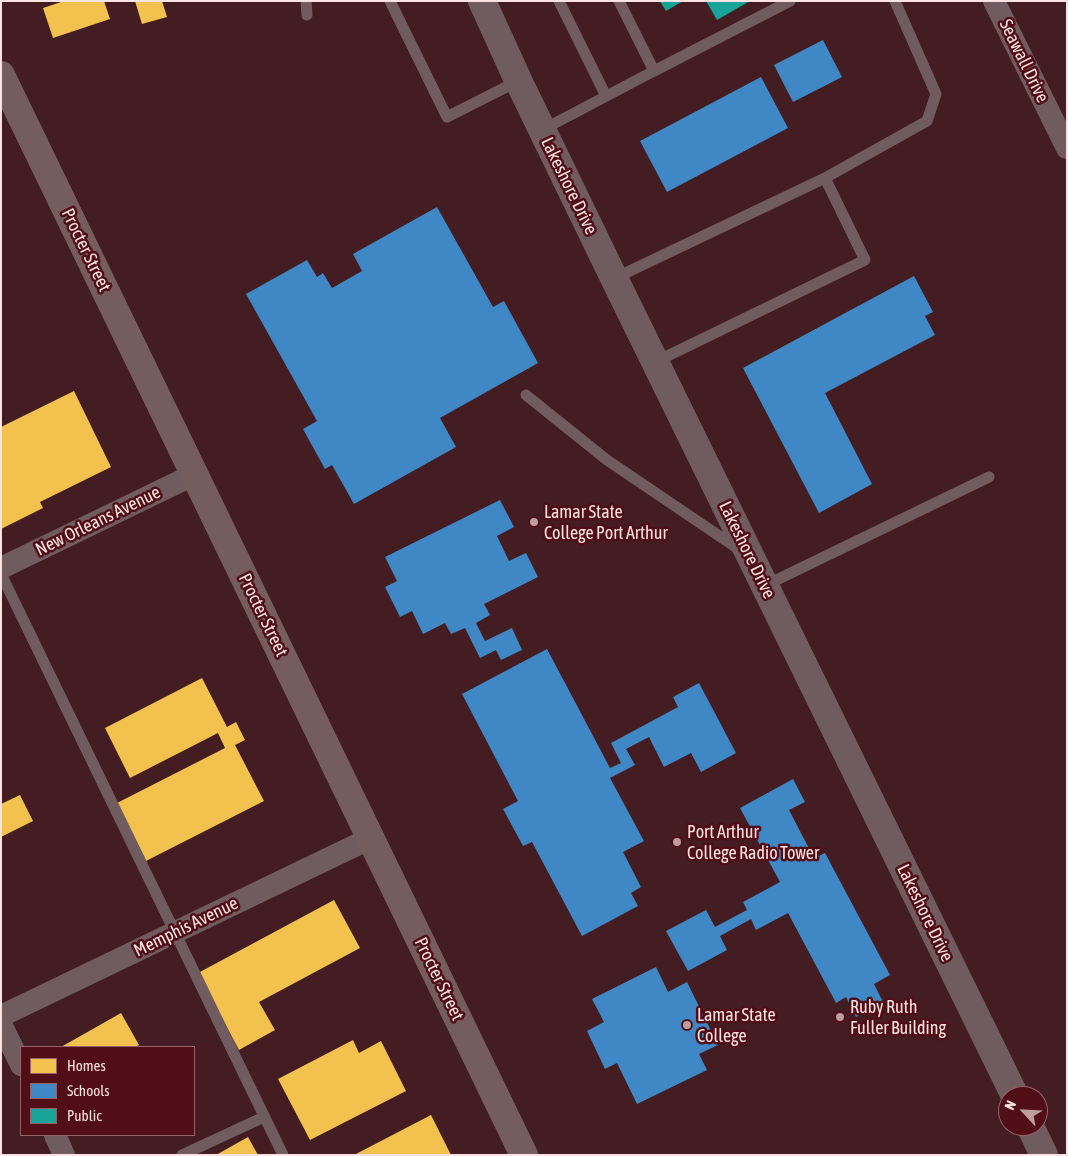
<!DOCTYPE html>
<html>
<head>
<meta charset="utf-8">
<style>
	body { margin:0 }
	#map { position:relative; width:1068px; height:1156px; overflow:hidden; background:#431d22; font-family:"Asap Condensed",sans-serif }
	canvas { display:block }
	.frame { position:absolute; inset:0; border:2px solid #fde3e2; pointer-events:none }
	.legend { position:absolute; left:20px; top:1046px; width:175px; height:90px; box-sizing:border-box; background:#520e17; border:1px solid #966368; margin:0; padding:6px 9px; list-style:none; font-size:15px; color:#fde3e2 }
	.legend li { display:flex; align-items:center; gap:10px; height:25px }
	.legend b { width:25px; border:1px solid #966368 }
	.north { position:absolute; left:998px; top:1086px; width:50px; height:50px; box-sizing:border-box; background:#520e17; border:1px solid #966368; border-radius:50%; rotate:295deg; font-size:14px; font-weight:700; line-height:20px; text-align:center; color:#fde3e2 }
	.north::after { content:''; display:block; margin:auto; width:18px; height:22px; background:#bc9e9f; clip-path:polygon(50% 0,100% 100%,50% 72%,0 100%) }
</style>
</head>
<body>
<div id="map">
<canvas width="1068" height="1156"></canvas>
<div class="frame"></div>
<ul class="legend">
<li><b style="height:14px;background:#f2c14e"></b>Homes</li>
<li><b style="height:14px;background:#3f88c5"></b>Schools</li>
<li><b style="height:14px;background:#17a398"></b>Public</li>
</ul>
<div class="north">N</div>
</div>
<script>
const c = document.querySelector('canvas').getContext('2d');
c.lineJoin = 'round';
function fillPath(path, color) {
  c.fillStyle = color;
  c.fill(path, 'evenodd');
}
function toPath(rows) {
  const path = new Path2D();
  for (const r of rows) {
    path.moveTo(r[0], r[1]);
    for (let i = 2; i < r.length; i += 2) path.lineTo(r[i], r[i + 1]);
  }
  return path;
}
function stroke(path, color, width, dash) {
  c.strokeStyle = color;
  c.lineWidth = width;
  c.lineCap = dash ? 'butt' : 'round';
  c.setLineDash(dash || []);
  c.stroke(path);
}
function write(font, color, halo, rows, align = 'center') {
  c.font = font + ' "Asap Condensed",sans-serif';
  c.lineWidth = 5;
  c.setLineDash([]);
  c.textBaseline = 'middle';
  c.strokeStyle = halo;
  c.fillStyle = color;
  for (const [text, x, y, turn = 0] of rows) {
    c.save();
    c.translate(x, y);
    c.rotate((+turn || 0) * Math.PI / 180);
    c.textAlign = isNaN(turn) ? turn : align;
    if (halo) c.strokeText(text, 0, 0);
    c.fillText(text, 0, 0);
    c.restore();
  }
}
fillPath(toPath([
	[64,1,104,1,110,19,53,38,43,8],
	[135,1,162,1,167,17,142,24],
	[74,391,111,467,40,502,43,508,1,529,1,427],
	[202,678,227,727,236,722,245,740,235,745,264,801,146,861,117,803,225,748,218,733,130,778,105,728],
	[20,795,33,821,1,837,1,804],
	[334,900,360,948,259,1002,275,1030,239,1050,198,973],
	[121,1013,139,1045,135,1047,61,1047],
	[353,1040,359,1053,381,1041,406,1091,310,1140,278,1079],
	[431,1115,451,1155,354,1155],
	[248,1137,258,1155,216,1155]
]), '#f2c14e');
fillPath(toPath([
	[823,40,842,77,793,102,774,65],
	[761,77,788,128,667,192,640,141],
	[437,207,493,307,504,301,538,363,440,418,456,447,354,504,332,465,325,469,303,429,317,421,246,294,307,260,317,277,323,273,332,288,362,271,353,254],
	[914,276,933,312,925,316,935,335,825,393,872,484,819,513,743,368],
	[500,500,514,527,497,536,509,561,526,553,538,577,484,604,490,615,476,623,485,641,512,628,522,650,501,660,496,650,480,658,465,628,451,634,445,623,423,634,412,611,400,617,385,587,397,581,385,557],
	[547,649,610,768,621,763,611,743,678,707,673,697,699,683,736,753,701,772,691,753,664,767,649,737,626,749,635,765,610,778,644,841,623,852,641,887,631,893,638,906,582,936,532,842,523,846,503,809,518,801,462,694],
	[793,779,805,802,789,810,814,858,825,853,890,975,874,984,883,1002,856,1017,846,997,836,1003,788,913,756,930,751,919,720,936,727,950,688,971,666,931,706,910,715,927,747,910,743,902,780,882,740,808],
	[656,967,668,992,687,982,718,1045,699,1054,707,1070,637,1104,617,1063,605,1069,587,1031,604,1022,592,999]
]), '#3f88c5');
fillPath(toPath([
	[660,1,683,1,666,11],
	[706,1,750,1,717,20]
]), '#17a398');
stroke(toPath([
	[306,1,307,15],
	[390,1,447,117,518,81],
	[559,1,606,96],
	[619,1,654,71,790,1],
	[542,130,654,71],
	[615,278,825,178],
	[655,362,865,260,825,178,927,121,936,94,895,1],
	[526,395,607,460,740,550],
	[1,574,283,1155],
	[764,586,989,477],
	[182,1155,264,1117]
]), '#705c5e', 11);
stroke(toPath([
	[994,1,1067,148],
	[1,568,195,474],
	[1,1016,371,838],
	[1,1024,21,1065],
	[55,1135,64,1155]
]), '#705c5e', 22);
stroke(toPath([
	[482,1,518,80,614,278,1015,1096],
	[1030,1126,1044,1155]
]), '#705c5e', 28);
stroke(toPath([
	[1,75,524,1155]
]), '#755d5e', 28);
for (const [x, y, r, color] of [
	[534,522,5,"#bc9e9f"],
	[677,842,5,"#bc9e9f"],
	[840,1017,5,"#bc9e9f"],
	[687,1025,5,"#bc9e9f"]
]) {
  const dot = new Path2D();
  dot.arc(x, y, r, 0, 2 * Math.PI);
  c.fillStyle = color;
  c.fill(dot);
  stroke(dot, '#520e17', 2);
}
write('18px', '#fde3e2', '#520e17', [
	["Seawall Drive",1024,61,64],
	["Lakeshore Drive",569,186,64],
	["Procter Street",86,250,64],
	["New Orleans Avenue",98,521,-26],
	["Lakeshore Drive",747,550,64],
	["Procter Street",263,615,64],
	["Lakeshore Drive",925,913,64],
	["Memphis Avenue",186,927,-26],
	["Procter Street",439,979,64]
]);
write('18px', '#fde3e2', '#520e17', [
	["Lamar State",544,512],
	["College Port Arthur",544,533],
	["Port Arthur",687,832],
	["College Radio Tower",687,853],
	["Ruby Ruth",850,1007],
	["Fuller Building",850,1028],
	["Lamar State",697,1015],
	["College",697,1036]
], 'left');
</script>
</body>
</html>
